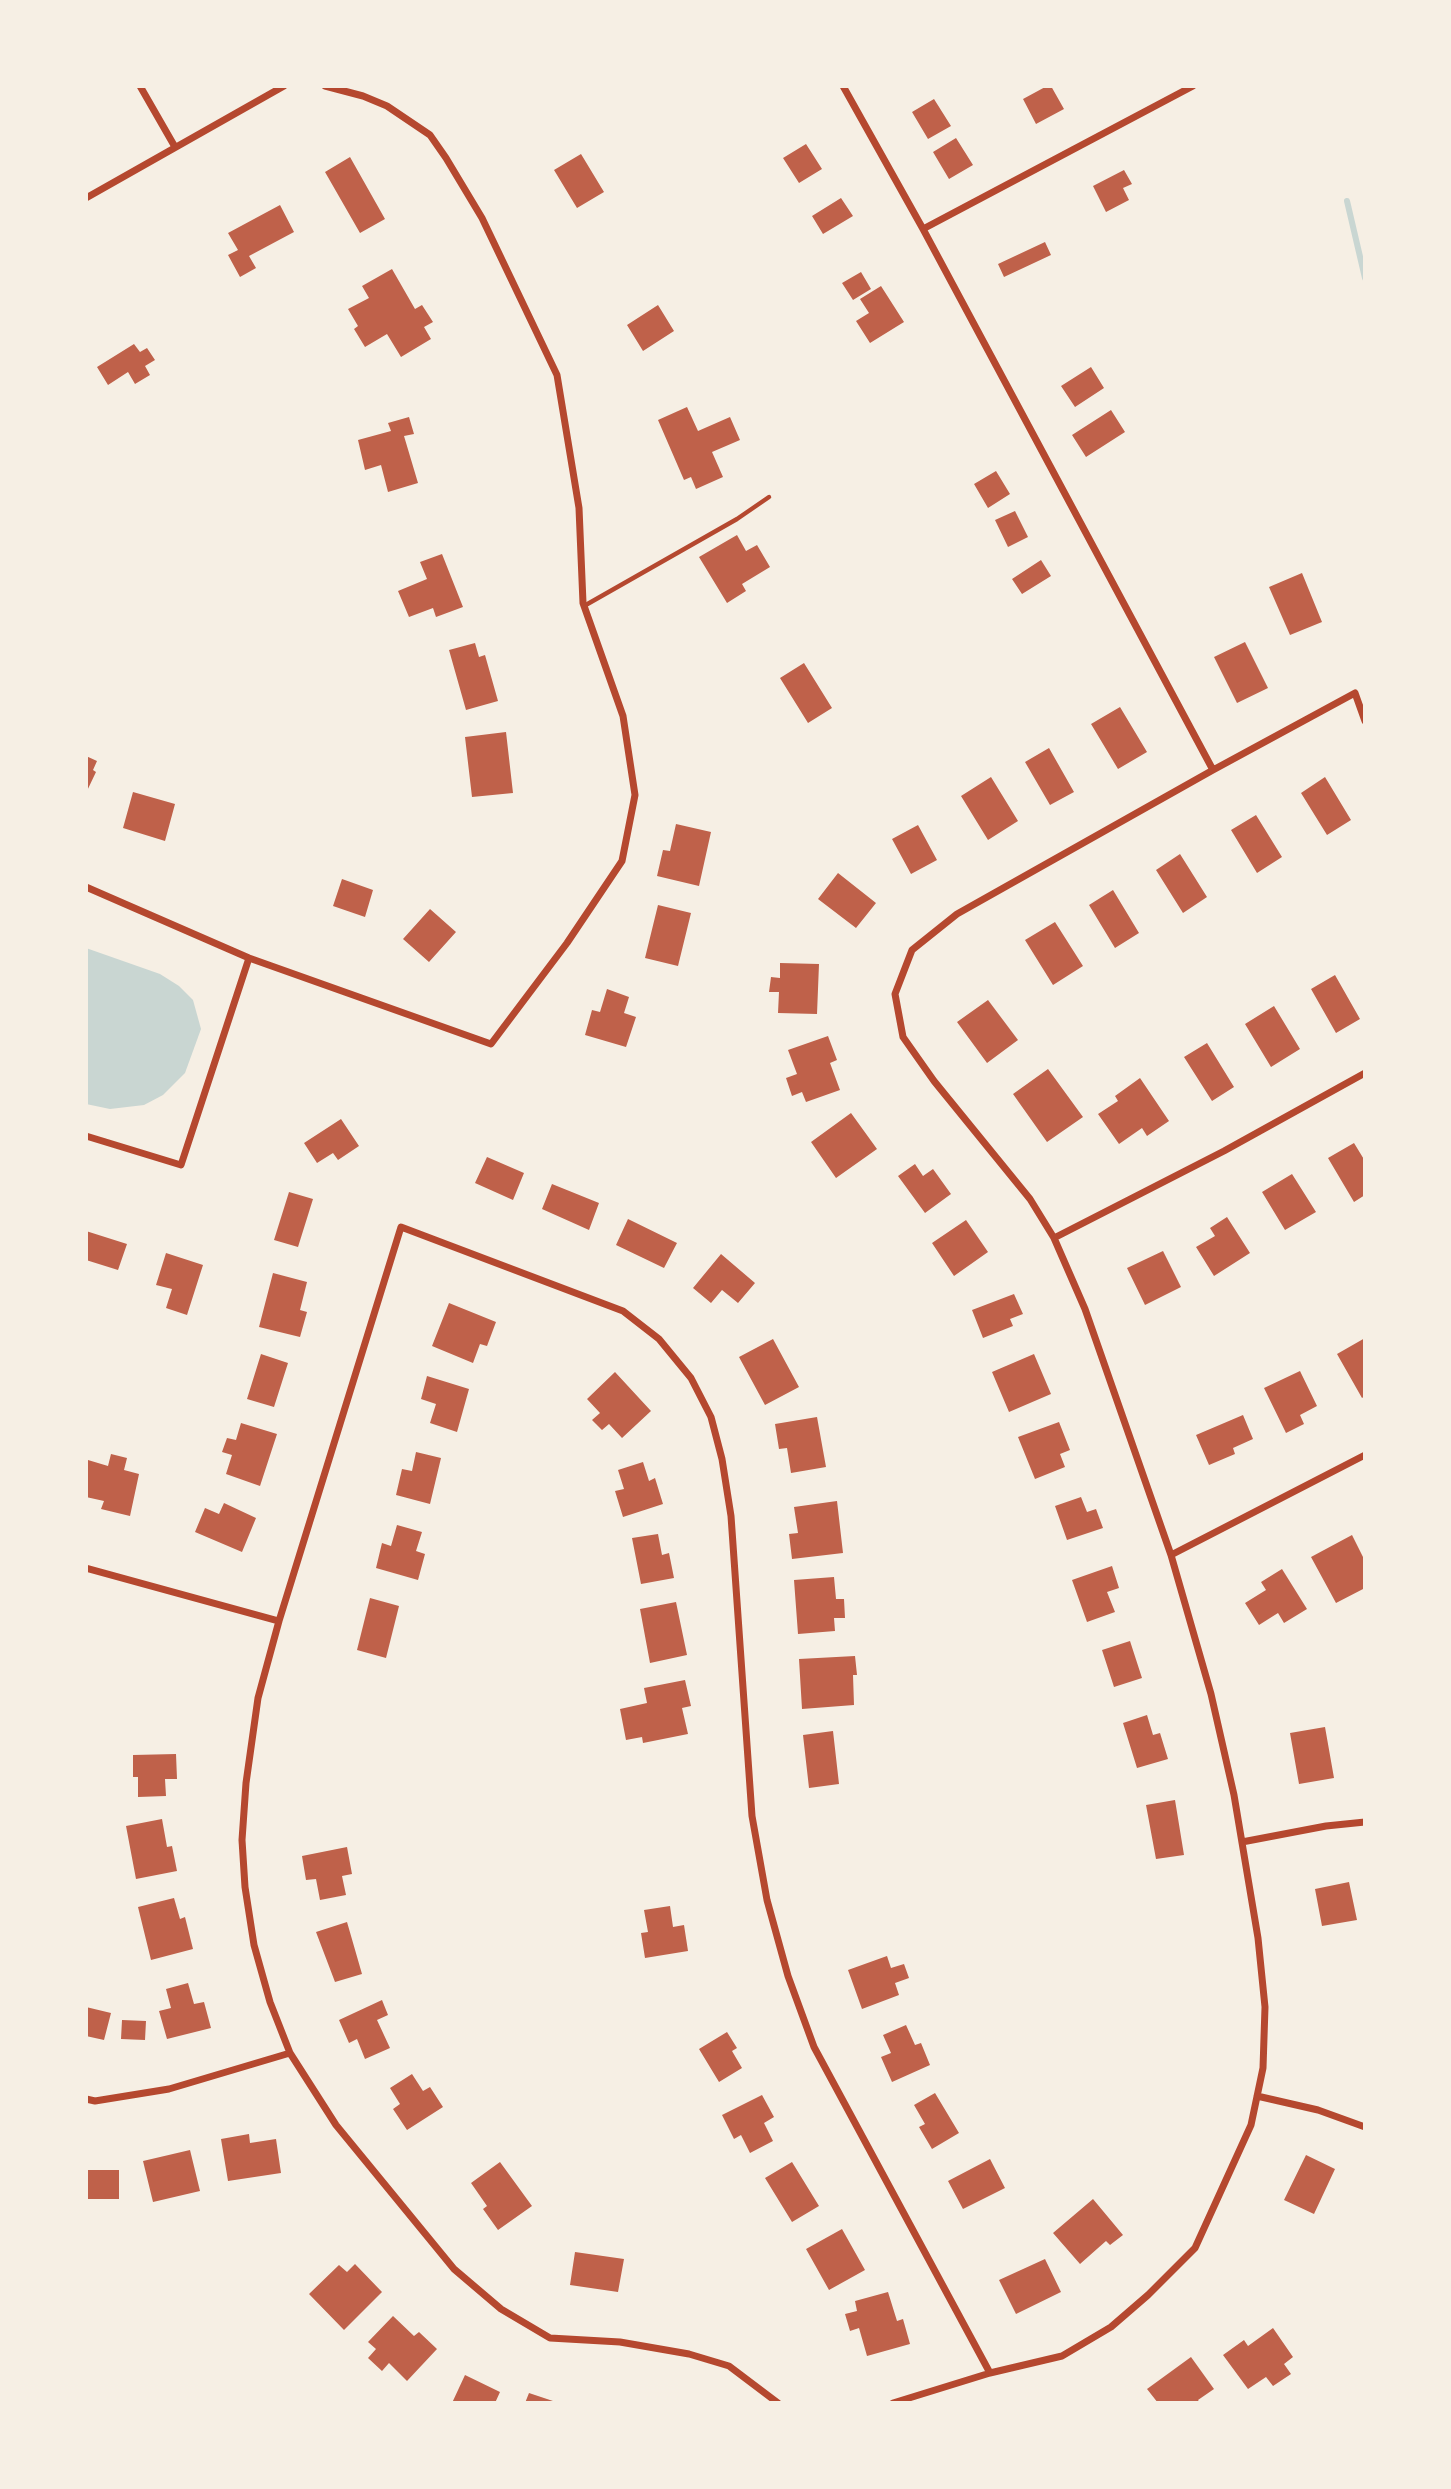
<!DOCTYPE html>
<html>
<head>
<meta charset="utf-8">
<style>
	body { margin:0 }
	#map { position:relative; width:1451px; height:2489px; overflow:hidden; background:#f6efe4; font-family:Merriweather,serif }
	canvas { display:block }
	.frame { position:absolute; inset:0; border:88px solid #f6efe4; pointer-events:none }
</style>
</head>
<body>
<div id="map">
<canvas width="1451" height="2489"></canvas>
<div class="frame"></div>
</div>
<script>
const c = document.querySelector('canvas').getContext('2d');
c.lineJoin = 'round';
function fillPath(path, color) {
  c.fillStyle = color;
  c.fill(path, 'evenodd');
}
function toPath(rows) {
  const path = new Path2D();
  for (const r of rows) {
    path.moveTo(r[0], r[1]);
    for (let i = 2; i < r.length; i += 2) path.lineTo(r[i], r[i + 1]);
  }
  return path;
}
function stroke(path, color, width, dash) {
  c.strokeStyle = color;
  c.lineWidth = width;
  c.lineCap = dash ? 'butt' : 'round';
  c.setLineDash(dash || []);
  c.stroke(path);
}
fillPath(toPath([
	[86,948,160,974,179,986,193,1000,201,1029,185,1073,163,1095,144,1105,110,1109,86,1104]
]), '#c9d6d2');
stroke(toPath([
	[1347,201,1365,278]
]), '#c9d6d2', 6);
fillPath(toPath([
	[1047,86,1051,86,1064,109,1036,124,1023,99],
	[934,99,951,126,928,139,912,112],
	[956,138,973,165,949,179,933,152],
	[806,144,822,169,799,183,783,158],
	[581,154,604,192,577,208,554,170],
	[350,157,385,219,360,233,325,172],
	[1124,170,1132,184,1123,188,1129,200,1106,212,1093,186],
	[841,198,853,216,823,234,812,216],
	[280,205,294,232,249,256,256,268,240,277,228,255,238,250,228,233],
	[1045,242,1051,255,1004,277,998,264],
	[392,269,415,309,422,305,433,322,424,327,431,339,401,357,387,334,365,347,354,329,358,326,348,309,369,298,362,286],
	[861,272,871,289,853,300,842,283],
	[881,286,904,322,870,343,856,321,869,313,860,299],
	[658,305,674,331,643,351,627,325],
	[134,344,140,352,147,348,155,360,145,366,150,375,135,384,128,372,108,385,97,367],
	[1091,367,1104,388,1075,407,1061,386],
	[687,407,698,431,730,417,740,440,712,452,723,477,696,489,691,477,684,480,658,420],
	[1111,410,1125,432,1086,457,1072,435],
	[409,417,414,434,404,436,418,483,388,492,381,465,365,470,358,440,391,431,388,423],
	[996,471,1010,494,988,508,974,484],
	[1015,511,1028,537,1008,547,995,520],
	[737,535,746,551,757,545,770,567,742,584,746,591,727,603,699,557],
	[442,554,463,607,436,617,433,608,409,617,398,591,427,579,420,562],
	[1041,560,1051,576,1022,594,1012,579],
	[1302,573,1322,622,1290,635,1269,587],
	[1245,642,1268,688,1237,703,1214,657],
	[475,643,479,657,485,655,498,701,466,710,449,650],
	[804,663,832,708,808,723,780,678],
	[1120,707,1147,752,1118,769,1091,724],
	[506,732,513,793,472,797,465,737],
	[1049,748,1074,792,1050,805,1025,762],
	[86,756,97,761,93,770,96,772,86,793],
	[991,777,1018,821,988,840,961,796],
	[1325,777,1351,820,1327,835,1301,793],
	[133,792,175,804,165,841,123,828],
	[1256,815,1282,857,1257,873,1231,830],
	[676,824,711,832,699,886,657,876,663,850,670,851],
	[918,825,937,860,911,874,892,839],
	[1180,854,1207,897,1183,913,1156,870],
	[838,873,876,903,856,928,818,899],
	[342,879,373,890,365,917,333,906],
	[1113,890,1139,933,1115,948,1089,905],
	[658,905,691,913,678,966,645,958],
	[430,909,456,932,429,962,403,939],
	[1055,922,1083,966,1053,985,1025,940],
	[780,963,819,964,817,1014,778,1013,779,992,769,992,771,977,780,978],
	[1335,975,1360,1019,1336,1033,1311,989],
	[607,989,629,997,624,1013,636,1017,626,1047,585,1035,592,1010,600,1012],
	[988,1000,1018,1040,987,1063,957,1022],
	[1274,1006,1300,1049,1271,1067,1245,1024],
	[828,1036,837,1060,830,1063,840,1090,806,1102,802,1092,792,1096,786,1078,797,1074,788,1050],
	[1207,1043,1234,1087,1212,1101,1184,1057],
	[1048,1069,1083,1117,1047,1142,1013,1094],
	[1140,1078,1169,1121,1147,1136,1142,1128,1119,1144,1098,1114,1118,1101,1115,1096],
	[851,1113,877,1149,836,1178,811,1142],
	[341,1119,359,1146,338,1160,333,1153,317,1163,304,1143],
	[1354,1143,1365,1161,1365,1195,1354,1202,1328,1158],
	[487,1157,524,1173,513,1200,475,1183],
	[915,1164,923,1176,933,1169,951,1194,925,1213,898,1176],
	[1292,1174,1316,1212,1285,1230,1262,1192],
	[552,1184,599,1203,589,1230,542,1209],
	[289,1192,313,1199,298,1247,274,1240],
	[1227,1217,1250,1253,1214,1276,1196,1247,1215,1236,1210,1228],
	[628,1219,677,1243,664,1268,616,1245],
	[966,1220,988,1252,954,1276,932,1243],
	[86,1231,127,1244,118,1270,86,1260],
	[1163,1251,1181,1287,1145,1305,1127,1268],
	[166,1253,203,1265,187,1315,166,1308,172,1289,156,1285],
	[721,1254,755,1283,738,1303,722,1290,711,1303,693,1288],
	[273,1273,307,1282,300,1310,307,1312,300,1337,259,1327],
	[1014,1294,1023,1314,1010,1319,1013,1326,983,1338,972,1310],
	[449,1303,496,1322,487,1346,480,1344,473,1363,432,1346],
	[1365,1338,1365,1396,1362,1398,1337,1354],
	[773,1339,799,1387,765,1405,739,1357],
	[261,1354,288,1363,274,1407,247,1399],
	[1034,1354,1051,1394,1009,1412,992,1372],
	[1300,1371,1317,1406,1300,1415,1304,1424,1286,1433,1264,1388],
	[615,1372,651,1411,622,1438,609,1424,602,1430,592,1420,600,1413,587,1399],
	[427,1376,469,1389,457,1432,430,1423,436,1404,421,1399],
	[1243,1415,1253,1439,1233,1448,1235,1454,1209,1465,1196,1435],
	[817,1417,826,1467,791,1473,787,1448,779,1449,775,1424],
	[1059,1422,1070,1450,1060,1454,1065,1467,1035,1479,1018,1437],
	[241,1423,277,1434,260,1486,226,1474,232,1455,222,1452,227,1438,236,1440],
	[416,1452,441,1458,430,1504,396,1495,402,1469,412,1471],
	[111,1454,127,1458,124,1470,139,1474,130,1516,101,1509,104,1501,86,1497,88,1460,108,1466],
	[643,1462,649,1481,655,1478,663,1504,623,1517,615,1491,624,1489,618,1470],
	[1081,1497,1087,1512,1096,1509,1103,1528,1067,1540,1055,1506],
	[837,1501,843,1553,792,1559,789,1534,798,1533,794,1507],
	[224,1503,256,1518,242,1552,195,1532,205,1508,219,1514],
	[397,1525,422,1532,416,1551,425,1554,418,1580,376,1568,382,1543,391,1546],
	[658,1534,662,1555,669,1553,674,1578,641,1584,632,1538],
	[1352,1535,1365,1561,1365,1588,1336,1603,1311,1557],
	[1112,1566,1119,1588,1107,1592,1115,1612,1087,1622,1072,1580],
	[1282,1569,1307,1609,1284,1623,1278,1613,1259,1625,1245,1603,1266,1590,1261,1582],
	[834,1577,836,1599,844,1599,845,1618,834,1618,835,1631,798,1634,794,1580],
	[370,1598,399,1606,386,1658,357,1650],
	[676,1602,687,1655,650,1663,640,1609],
	[1130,1641,1142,1678,1114,1687,1102,1650],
	[855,1656,857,1675,853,1675,854,1705,802,1709,799,1659],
	[685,1680,691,1706,682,1708,688,1734,643,1743,642,1737,626,1740,620,1709,647,1703,644,1688],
	[1147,1715,1153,1735,1160,1733,1168,1759,1137,1768,1123,1723],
	[1325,1727,1334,1778,1299,1784,1290,1733],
	[833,1731,839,1784,809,1788,803,1735],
	[176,1754,177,1779,165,1779,166,1796,138,1797,138,1777,133,1777,133,1755],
	[1175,1800,1184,1855,1156,1859,1146,1805],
	[162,1819,167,1847,172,1846,177,1871,136,1879,126,1826],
	[347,1847,352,1874,342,1876,346,1895,320,1900,316,1879,306,1880,302,1856],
	[1349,1882,1357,1920,1322,1926,1315,1889],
	[174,1898,180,1919,185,1917,193,1949,151,1960,138,1907],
	[670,1906,673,1927,684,1925,688,1951,645,1958,641,1933,648,1932,644,1910],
	[347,1922,362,1974,335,1982,316,1932],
	[887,1956,891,1968,904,1964,909,1978,895,1983,899,1995,862,2009,848,1970],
	[188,1983,194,2004,204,2002,211,2028,167,2039,159,2011,171,2008,166,1989],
	[382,2000,388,2015,377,2020,390,2048,365,2059,357,2039,349,2043,339,2020],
	[86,2007,111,2013,104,2040,86,2036],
	[122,2020,146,2021,145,2040,121,2039],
	[906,2025,915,2045,921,2043,930,2065,892,2082,881,2057,891,2053,883,2035],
	[727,2032,737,2048,732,2051,742,2068,719,2082,699,2049],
	[412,2074,423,2091,430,2087,443,2107,407,2130,393,2109,400,2104,390,2088],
	[935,2093,959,2133,932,2149,919,2127,925,2124,914,2105],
	[762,2095,774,2117,764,2123,773,2141,750,2153,741,2135,734,2139,722,2115],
	[249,2134,250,2143,276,2139,281,2173,228,2181,221,2139],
	[190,2150,200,2191,153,2202,143,2161],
	[1306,2155,1335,2169,1314,2214,1284,2200],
	[990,2159,1005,2188,963,2209,948,2181],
	[500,2162,532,2206,498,2230,483,2209,487,2206,471,2183],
	[792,2162,819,2206,792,2222,765,2178],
	[86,2170,119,2170,119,2199,86,2199],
	[1093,2199,1123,2235,1110,2245,1106,2241,1080,2264,1053,2233],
	[842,2229,865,2270,829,2290,806,2249],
	[575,2252,624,2259,618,2292,570,2285],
	[1045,2259,1061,2292,1016,2314,999,2280],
	[355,2264,382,2292,344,2330,309,2294,339,2265,347,2272],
	[888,2292,897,2321,903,2319,910,2344,867,2356,859,2328,850,2331,845,2314,857,2311,855,2301],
	[393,2316,414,2336,419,2332,437,2349,407,2381,389,2363,382,2371,368,2358,376,2349,368,2342],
	[1273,2328,1293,2357,1284,2364,1291,2374,1273,2386,1266,2377,1248,2389,1223,2355,1244,2340,1248,2346],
	[1191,2357,1214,2389,1198,2400,1200,2403,1158,2403,1147,2389],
	[465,2375,500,2392,495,2403,452,2403],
	[529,2393,559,2403,525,2403]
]), '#bf614a');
stroke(toPath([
	[584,606,737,519,769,497]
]), '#b5482f', 4.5);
stroke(toPath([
	[140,86,175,147],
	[843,86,923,229,1213,770],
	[86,198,284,86],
	[923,229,1193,86],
	[86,887,249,958,491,1044,567,943,622,861,635,795,623,716,583,603,579,508,557,375,482,218,446,158,430,135,387,106,363,96,325,86],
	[86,1136,181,1165,249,958],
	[1054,1238,1224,1151,1365,1073],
	[1171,1555,1365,1455],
	[86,1568,279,1621],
	[1242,1842,1326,1826,1365,1822],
	[1257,2096,1318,2110,1365,2127],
	[86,2099,95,2101,169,2089,290,2053],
	[778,2403,729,2366,689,2354,620,2342,550,2338,501,2309,454,2269,336,2125,290,2053,270,2002,254,1945,245,1887,242,1840,246,1783,258,1698,279,1621,401,1227,623,1311,659,1339,691,1378,711,1417,722,1459,731,1516,752,1816,767,1900,788,1976,814,2047,990,2373],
	[893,2403,990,2373,1062,2356,1111,2327,1148,2295,1195,2248,1251,2125,1263,2068,1265,2007,1258,1938,1234,1795,1211,1694,1171,1555,1085,1309,1054,1238,1030,1199,934,1081,903,1037,895,994,912,950,957,914,1213,770,1355,693,1365,721]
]), '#b5482f', 7);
</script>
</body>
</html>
